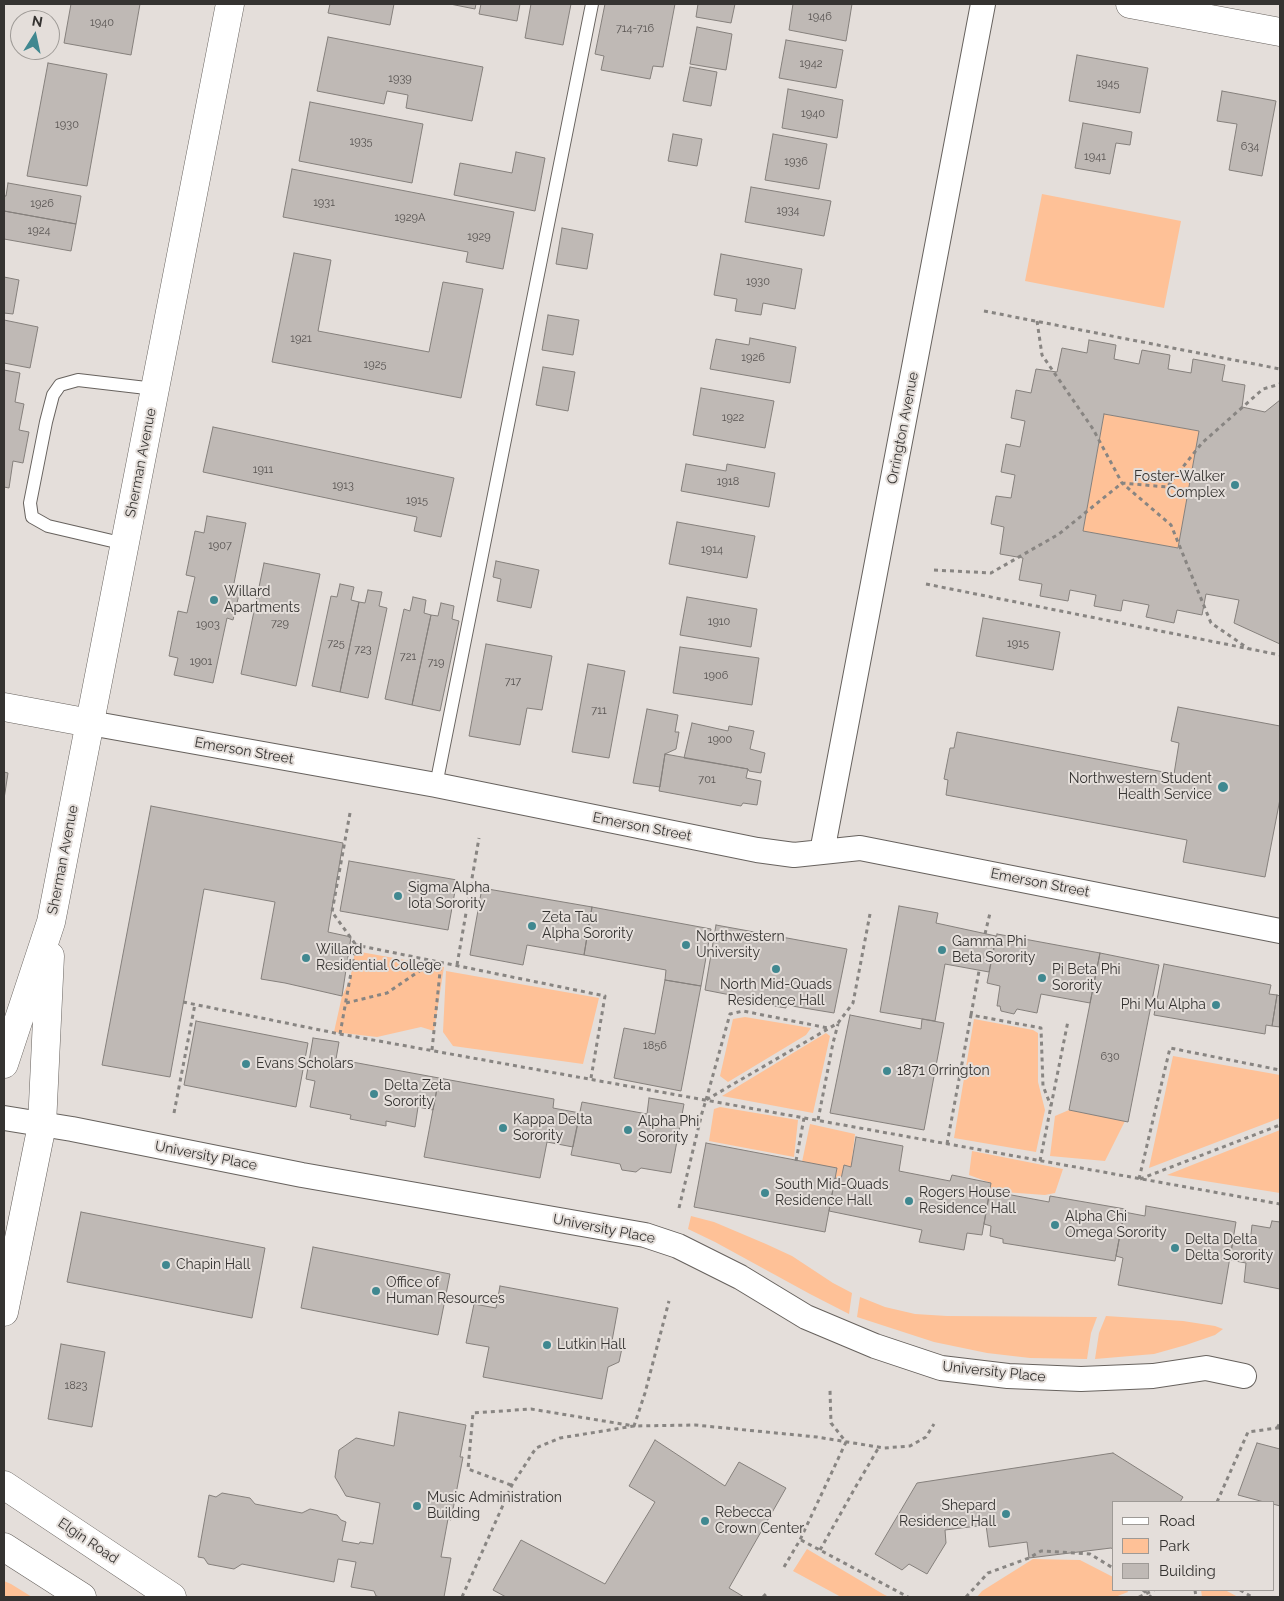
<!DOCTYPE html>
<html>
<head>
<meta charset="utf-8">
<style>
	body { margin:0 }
	#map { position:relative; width:1284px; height:1601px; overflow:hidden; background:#e4deda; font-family:Raleway,sans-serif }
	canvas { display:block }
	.frame { position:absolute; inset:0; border:5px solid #353331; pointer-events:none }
	.legend { position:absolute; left:1112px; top:1501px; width:162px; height:90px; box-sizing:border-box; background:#e4deda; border:1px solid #9e9a96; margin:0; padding:6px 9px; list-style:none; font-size:15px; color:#353331 }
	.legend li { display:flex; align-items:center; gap:10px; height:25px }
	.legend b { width:25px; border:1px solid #9e9a96 }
	.north { position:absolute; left:10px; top:10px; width:50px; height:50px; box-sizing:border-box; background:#e4deda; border:1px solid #9e9a96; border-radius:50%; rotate:10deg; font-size:14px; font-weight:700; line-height:20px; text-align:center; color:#353331 }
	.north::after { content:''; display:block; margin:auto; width:18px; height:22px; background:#408890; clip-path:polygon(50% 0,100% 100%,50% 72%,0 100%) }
</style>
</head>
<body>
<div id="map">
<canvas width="1284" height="1601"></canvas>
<div class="frame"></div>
<ul class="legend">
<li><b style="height:6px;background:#fff"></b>Road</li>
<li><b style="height:14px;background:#fec197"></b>Park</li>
<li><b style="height:14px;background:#bfb9b5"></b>Building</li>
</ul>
<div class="north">N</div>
</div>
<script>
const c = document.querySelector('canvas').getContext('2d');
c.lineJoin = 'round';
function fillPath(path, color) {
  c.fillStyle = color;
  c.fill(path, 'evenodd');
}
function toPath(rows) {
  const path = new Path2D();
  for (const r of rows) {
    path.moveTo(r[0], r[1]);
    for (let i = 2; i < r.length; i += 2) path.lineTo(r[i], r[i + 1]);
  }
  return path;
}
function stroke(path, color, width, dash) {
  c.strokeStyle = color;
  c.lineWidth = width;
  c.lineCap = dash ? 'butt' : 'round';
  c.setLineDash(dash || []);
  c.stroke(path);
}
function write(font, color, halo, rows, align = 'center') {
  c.font = font + ' Raleway,sans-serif';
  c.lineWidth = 4;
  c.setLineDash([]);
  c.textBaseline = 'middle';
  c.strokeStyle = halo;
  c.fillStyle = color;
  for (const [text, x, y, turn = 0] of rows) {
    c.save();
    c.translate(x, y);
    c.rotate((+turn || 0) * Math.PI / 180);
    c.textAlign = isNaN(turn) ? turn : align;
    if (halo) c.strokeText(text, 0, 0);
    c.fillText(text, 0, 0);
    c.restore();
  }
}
fillPath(toPath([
	[1042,194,1181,221,1164,308,1025,281],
	[1104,414,1199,431,1178,548,1083,531],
	[355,951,444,967,434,1031,421,1027,377,1037,334,1032,342,996,350,980],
	[446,971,599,998,583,1064,453,1046,443,1032],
	[745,1017,811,1028,806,1035,728,1082,720,1076,733,1019],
	[974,1019,1033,1030,1038,1033,1038,1082,1045,1110,1036,1152,954,1138],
	[826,1033,830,1036,813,1113,722,1096],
	[1173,1056,1280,1075,1280,1118,1149,1168],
	[720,1107,798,1120,794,1157,709,1141,714,1109],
	[1069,1110,1125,1121,1105,1161,1050,1156,1055,1116],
	[810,1124,855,1134,851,1167,844,1165,841,1179,835,1178,837,1169,802,1162],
	[1280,1130,1280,1193,1167,1175],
	[972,1151,1063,1169,1055,1193,1045,1195,990,1191,991,1183,969,1175],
	[691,1216,714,1222,766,1244,792,1256,833,1283,852,1293,849,1314,810,1294,715,1242,688,1229],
	[860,1297,885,1307,915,1314,947,1316,1097,1317,1091,1333,1087,1359,1030,1358,987,1353,934,1342,857,1317],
	[1106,1316,1183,1321,1215,1326,1223,1329,1215,1335,1186,1345,1154,1354,1095,1359,1099,1333],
	[807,1549,883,1594,889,1597,841,1597,793,1571],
	[1033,1559,1080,1560,1113,1577,1113,1590,1127,1590,1128,1592,1115,1597,977,1597,982,1591],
	[4,1581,11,1584,32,1597,4,1597],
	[1201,1590,1225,1590,1238,1597,1202,1597]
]), '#fec197');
const building = toPath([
	[71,4,140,4,131,55,64,43,71,4],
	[330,4,394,4,390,25,328,13,330,4],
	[450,4,476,4,475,9,450,4],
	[481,4,520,4,517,21,479,14,481,4],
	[531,4,571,4,563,45,525,38,531,4],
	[605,4,675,4,663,67,653,66,650,79,601,70,604,56,595,54,605,4],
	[698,4,735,4,731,23,696,17,698,4],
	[793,4,852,4,846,41,789,30,793,4],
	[697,27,732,34,726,70,690,64,697,27],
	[328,37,483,67,472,121,406,108,408,95,387,91,384,104,317,91,328,37],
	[786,40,843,50,836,88,779,78,786,40],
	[1077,55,1148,68,1140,113,1069,101,1077,55],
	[48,63,107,74,87,186,27,176,48,63],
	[690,67,717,72,711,106,683,101,690,67],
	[788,89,843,100,837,138,782,128,788,89],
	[1222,91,1276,101,1262,176,1229,170,1237,124,1217,121,1222,91],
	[310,102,423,124,412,183,299,161,310,102],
	[1083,123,1132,132,1130,145,1116,143,1110,174,1075,168,1083,123],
	[673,134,702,139,697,166,668,161,673,134],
	[773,134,827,144,819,189,765,180,773,134],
	[516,152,545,158,535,211,454,195,460,163,512,173,516,152],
	[292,169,514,212,503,269,466,262,468,252,283,217,292,169],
	[8,183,81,196,76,224,4,211,4,196,6,196,8,183],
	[751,187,831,201,824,236,745,222,751,187],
	[4,211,76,224,71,251,4,239,4,211],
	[562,228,593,234,587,269,556,264,562,228],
	[294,253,331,260,318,331,429,352,443,282,483,289,461,398,272,362,294,253],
	[721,254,802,269,795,309,763,303,761,315,735,311,737,299,714,295,721,254],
	[4,277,19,280,13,314,4,313,4,277],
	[548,315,579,320,573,355,542,350,548,315],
	[4,320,38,327,30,368,4,363,4,320],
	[750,338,796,347,790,383,710,369,716,339,749,345,750,338],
	[1089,340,1116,345,1114,359,1139,364,1142,350,1170,355,1168,369,1191,373,1193,359,1225,365,1222,381,1245,385,1242,407,1265,412,1280,400,1280,644,1234,623,1239,600,1206,594,1202,615,1177,610,1174,623,1146,617,1149,605,1123,600,1121,611,1094,606,1096,595,1070,590,1068,601,1040,596,1042,584,1019,580,1023,558,1000,554,1004,527,991,524,996,496,1011,498,1015,475,1001,472,1006,444,1020,447,1025,421,1011,418,1016,390,1031,393,1036,369,1057,372,1062,348,1087,353,1089,340],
	[1104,414,1199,431,1178,548,1083,531,1104,414],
	[543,367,575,372,568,411,536,405,543,367],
	[4,370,20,373,15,402,24,404,19,430,29,432,23,463,13,461,9,488,4,487,4,370],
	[701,388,774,401,765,448,693,435,701,388],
	[213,427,454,478,441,537,414,531,417,517,203,472,213,427],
	[686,464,726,471,727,464,775,473,769,507,681,491,686,464],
	[207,516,246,523,233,588,240,590,233,620,227,618,213,683,174,675,178,658,169,656,178,611,187,613,195,577,186,575,195,531,204,533,207,516],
	[677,522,755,536,747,578,669,564,677,522],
	[496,561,539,570,531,608,497,601,501,579,493,577,496,561],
	[264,563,320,574,296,686,241,674,264,563],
	[340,584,354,587,351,600,359,602,340,692,312,686,331,596,337,597,340,584],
	[368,590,382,592,379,606,387,608,368,698,340,692,359,602,365,603,368,590],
	[413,597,426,600,424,613,431,615,412,705,385,699,404,609,410,611,413,597],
	[687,597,757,609,751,647,680,635,687,597],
	[441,603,454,606,452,619,459,621,440,711,412,705,431,615,438,616,441,603],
	[983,618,1060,632,1053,670,976,656,983,618],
	[486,644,552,656,542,710,527,708,520,745,469,736,486,644],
	[680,647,759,658,752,705,673,693,680,647],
	[588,664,625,671,609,758,572,752,588,664],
	[1178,707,1280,726,1280,799,1265,877,1183,862,1187,840,946,795,948,780,944,779,950,748,954,748,957,732,1174,774,1179,743,1171,741,1178,707],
	[647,709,678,715,675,732,679,732,676,749,665,754,660,787,633,783,647,709],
	[692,723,728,731,729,726,754,731,750,749,765,753,761,773,749,771,748,769,684,758,692,723],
	[665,754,748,769,746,778,761,781,757,805,743,803,741,806,659,791,665,754],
	[4,772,8,773,4,799,4,772],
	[151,806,343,843,328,932,351,937,342,996,285,983,261,979,275,902,204,889,170,1077,102,1065,151,806],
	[349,861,457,880,448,930,340,911,349,861],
	[482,888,592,907,584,955,527,945,523,965,470,955,482,888],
	[899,906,938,913,936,923,996,936,989,972,945,964,935,1021,880,1012,899,906],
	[592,907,711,929,701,986,665,980,666,970,584,955,592,907],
	[716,925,847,949,834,1013,786,1005,786,1008,750,1002,751,999,705,990,716,925],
	[997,934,1100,953,1090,1003,1041,994,1037,1013,1017,1009,1014,1014,1001,1011,1000,1006,997,1006,1000,986,987,983,997,934],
	[1100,953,1159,965,1128,1122,1069,1110,1100,953],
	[1164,964,1271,985,1269,994,1277,995,1272,1026,1266,1025,1265,1034,1154,1015,1164,964],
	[665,980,701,986,681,1091,614,1078,624,1028,655,1034,665,980],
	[1277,995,1280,996,1280,1027,1272,1026,1277,995],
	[850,1015,921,1029,922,1019,944,1023,924,1130,830,1113,850,1015],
	[196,1021,308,1043,296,1107,184,1085,196,1021],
	[313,1038,339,1042,336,1059,439,1078,433,1110,418,1107,415,1127,386,1121,386,1126,350,1119,351,1115,310,1107,315,1081,306,1079,313,1038],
	[439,1078,554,1099,553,1108,580,1113,573,1147,547,1142,540,1178,424,1157,439,1078],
	[649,1098,684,1104,671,1173,641,1168,636,1172,622,1170,620,1164,571,1155,582,1102,647,1114,649,1098],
	[856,1137,903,1146,899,1171,950,1181,952,1175,991,1183,982,1235,967,1233,964,1250,919,1242,922,1230,829,1211,835,1178,841,1179,844,1165,851,1167,856,1137],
	[706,1143,837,1168,825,1232,694,1207,706,1143],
	[990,1191,1049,1202,1050,1196,1125,1209,1115,1261,1003,1243,1003,1239,990,1236,991,1226,984,1224,990,1191],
	[1146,1206,1236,1222,1222,1304,1118,1285,1123,1258,1116,1256,1124,1212,1145,1216,1146,1206],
	[81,1212,265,1248,252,1318,67,1282,81,1212],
	[1272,1221,1280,1222,1280,1289,1244,1282,1246,1263,1230,1260,1233,1240,1250,1243,1252,1225,1270,1228,1272,1221],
	[313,1247,450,1274,438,1335,301,1308,313,1247],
	[500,1286,618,1308,612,1341,622,1348,619,1362,608,1367,602,1399,483,1377,489,1347,466,1343,474,1304,496,1308,500,1286],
	[61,1344,105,1352,92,1427,48,1419,61,1344],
	[399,1412,466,1425,460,1457,463,1457,451,1520,448,1519,441,1557,451,1558,444,1597,380,1597,376,1596,374,1591,351,1587,356,1562,338,1559,334,1582,242,1564,234,1569,208,1564,204,1558,198,1557,209,1495,216,1497,222,1493,250,1498,255,1504,302,1513,310,1509,337,1515,341,1520,346,1522,342,1541,359,1544,360,1542,373,1544,380,1503,346,1496,335,1477,339,1450,356,1438,394,1446,399,1412],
	[655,1440,725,1486,739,1462,786,1488,729,1588,744,1597,506,1597,493,1590,521,1540,605,1584,655,1502,629,1486,655,1440],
	[1257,1443,1280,1449,1280,1506,1273,1504,1273,1502,1264,1502,1238,1495,1257,1443],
	[1113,1453,1183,1497,1180,1502,1113,1502,1113,1549,1111,1548,1029,1558,1027,1542,989,1547,986,1525,945,1530,946,1543,927,1574,909,1564,902,1570,875,1554,917,1483,1113,1453]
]);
fillPath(building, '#bfb9b5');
stroke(building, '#85807c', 1);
const lane = toPath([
	[125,544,48,526,32,517,30,503,46,422,53,395,60,385,78,380,155,389],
	[436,785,592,4]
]);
const street = toPath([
	[90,723,436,785,757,850,794,855,860,848,1280,931],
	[822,852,983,4],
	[4,1118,72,1129,302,1175,645,1235,678,1246,740,1277,806,1317,875,1346,941,1368,1008,1376,1081,1379,1153,1376,1206,1368,1244,1376]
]);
const secondary = toPath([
	[1130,4,1280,32],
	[4,707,90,723],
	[4,1064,51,922,230,4],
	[4,1312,42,1125,50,956],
	[4,1485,172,1597],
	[4,1547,82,1597]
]);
stroke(lane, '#67625e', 14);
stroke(street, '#67625e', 26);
stroke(secondary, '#67625e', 29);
stroke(toPath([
	[984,311,1280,369],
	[1037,321,1042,355,1093,429,1122,483,1171,525,1211,623,1249,649],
	[934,570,991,573,1059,534,1122,483,1167,487,1202,443,1263,389,1280,384],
	[926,584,1280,655],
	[350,813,332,912,356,945],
	[985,934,990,913],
	[457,965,479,838],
	[183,1002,340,1034,1280,1204],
	[346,1003,387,993,434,961],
	[971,1015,979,971],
	[340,1034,356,945,605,996,591,1078],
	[432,1050,441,962],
	[706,1100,730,1014,743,1011,828,1028],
	[174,1113,195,1004],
	[818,1120,833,1043,838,1024],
	[947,1144,971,1015,1041,1028,1043,1086,1051,1106],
	[796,1161,804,1118],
	[1040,1161,1068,1021],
	[1139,1179,1170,1048,1280,1070],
	[1140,1179,1280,1125],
	[679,1208,702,1113,706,1100,838,1023,853,1003,870,914],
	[1277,1428,1280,1423],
	[511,1485,468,1469,473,1413,531,1409,634,1426,645,1393,669,1301],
	[1217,1502,1248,1432,1277,1428,1280,1428],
	[801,1540,908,1597],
	[820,1550,855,1488,879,1447],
	[784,1567,800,1540,846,1442,831,1423,830,1390],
	[1143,1590,1151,1597],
	[1195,1590,1196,1597],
	[1240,1590,1252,1597],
	[462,1597,512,1485,536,1448,560,1438,634,1426,695,1425,817,1437,884,1448,910,1446,926,1437,934,1424],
	[763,1597,766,1594],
	[966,1597,988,1573,1029,1558,1041,1551,1090,1554,1113,1568],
	[1139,1597,1154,1590]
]), '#888582', 3, [4, 4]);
stroke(lane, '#fff', 12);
stroke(street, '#fff', 24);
stroke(secondary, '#fff', 28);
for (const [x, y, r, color] of [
	[1235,485,5,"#408890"],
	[214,600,5,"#408890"],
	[1223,787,6,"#408890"],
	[398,896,5,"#408890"],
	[532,926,5,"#408890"],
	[686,945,5,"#408890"],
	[942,950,5,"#408890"],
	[306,958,5,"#408890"],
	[776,969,5,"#408890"],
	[1042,978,5,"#408890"],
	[1216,1005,5,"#408890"],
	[246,1064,5,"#408890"],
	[887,1071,5,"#408890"],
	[374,1094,5,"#408890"],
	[503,1128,5,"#408890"],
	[628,1130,5,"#408890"],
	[765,1193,5,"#408890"],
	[909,1201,5,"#408890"],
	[1055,1225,5,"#408890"],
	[1175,1248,5,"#408890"],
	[166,1265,5,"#408890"],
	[376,1291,5,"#408890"],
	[547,1345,5,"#408890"],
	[417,1506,5,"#408890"],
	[1006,1514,5,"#408890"],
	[705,1521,5,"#408890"]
]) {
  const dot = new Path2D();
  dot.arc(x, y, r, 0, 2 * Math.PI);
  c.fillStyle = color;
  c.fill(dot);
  stroke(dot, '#e4deda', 2);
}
write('11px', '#585452', null, [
	["1946",820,17],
	["1940",102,23],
	["714-716",635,29],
	["1942",811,64],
	["1939",400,79],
	["1945",1108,84],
	["1940",813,114],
	["1930",67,125],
	["1935",361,142],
	["634",1250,147],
	["1941",1095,157],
	["1936",796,162],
	["1931",324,203],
	["1926",42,204],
	["1934",788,211],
	["1929A",410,218],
	["1924",39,231],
	["1929",479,237],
	["1930",758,282],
	["1921",301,339],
	["1926",753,358],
	["1925",375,365],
	["1922",733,418],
	["1911",263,470],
	["1918",728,482],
	["1913",343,486],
	["1915",417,501],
	["1907",220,546],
	["1914",712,550],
	["1910",719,622],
	["729",280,624],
	["1903",208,625],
	["725",336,644],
	["1915",1018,644],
	["723",363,650],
	["721",408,657],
	["1901",201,662],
	["719",436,663],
	["1906",716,676],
	["717",513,682],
	["711",599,711],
	["1900",720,740],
	["701",707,780],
	["1856",655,1046],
	["630",1110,1057],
	["1823",76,1386]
]);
write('14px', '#353331', '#e4deda', [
	["Orrington Avenue",903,428,-79],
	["Sherman Avenue",141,463,-79],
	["Emerson Street",244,751,10],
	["Emerson Street",642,827,11],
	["Sherman Avenue",63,860,-79],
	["Emerson Street",1040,883,11],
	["University Place",206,1156,11],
	["University Place",604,1229,11],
	["University Place",994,1372,6],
	["Elgin Road",88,1541,34]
]);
write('14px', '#353331', '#e4deda', [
	["Foster-Walker",1225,477,"right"],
	["Complex",1225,493,"right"],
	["Willard",224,592],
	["Apartments",224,608],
	["Northwestern Student",1212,779,"right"],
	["Health Service",1212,795,"right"],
	["Sigma Alpha",408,888],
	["Iota Sorority",408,904],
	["Zeta Tau",542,918],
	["Alpha Sorority",542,934],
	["Northwestern",696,937],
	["University",696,953],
	["Gamma Phi",952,942],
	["Beta Sorority",952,958],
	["Willard",316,950],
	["Residential College",316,966],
	["Pi Beta Phi",1052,970],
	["Sorority",1052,986],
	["North Mid-Quads",776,985,"center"],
	["Residence Hall",776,1001,"center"],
	["Phi Mu Alpha",1206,1005,"right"],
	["Evans Scholars",256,1064],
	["1871 Orrington",897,1071],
	["Delta Zeta",384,1086],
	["Sorority",384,1102],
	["Kappa Delta",513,1120],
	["Sorority",513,1136],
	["Alpha Phi",638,1122],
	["Sorority",638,1138],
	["South Mid-Quads",775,1185],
	["Residence Hall",775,1201],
	["Rogers House",919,1193],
	["Residence Hall",919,1209],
	["Alpha Chi",1065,1217],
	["Omega Sorority",1065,1233],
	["Delta Delta",1185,1240],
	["Delta Sorority",1185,1256],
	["Chapin Hall",176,1265],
	["Office of",386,1283],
	["Human Resources",386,1299],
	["Lutkin Hall",557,1345],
	["Music Administration",427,1498],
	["Building",427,1514],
	["Shepard",996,1506,"right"],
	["Residence Hall",996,1522,"right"],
	["Rebecca",715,1513],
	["Crown Center",715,1529]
], 'left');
</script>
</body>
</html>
